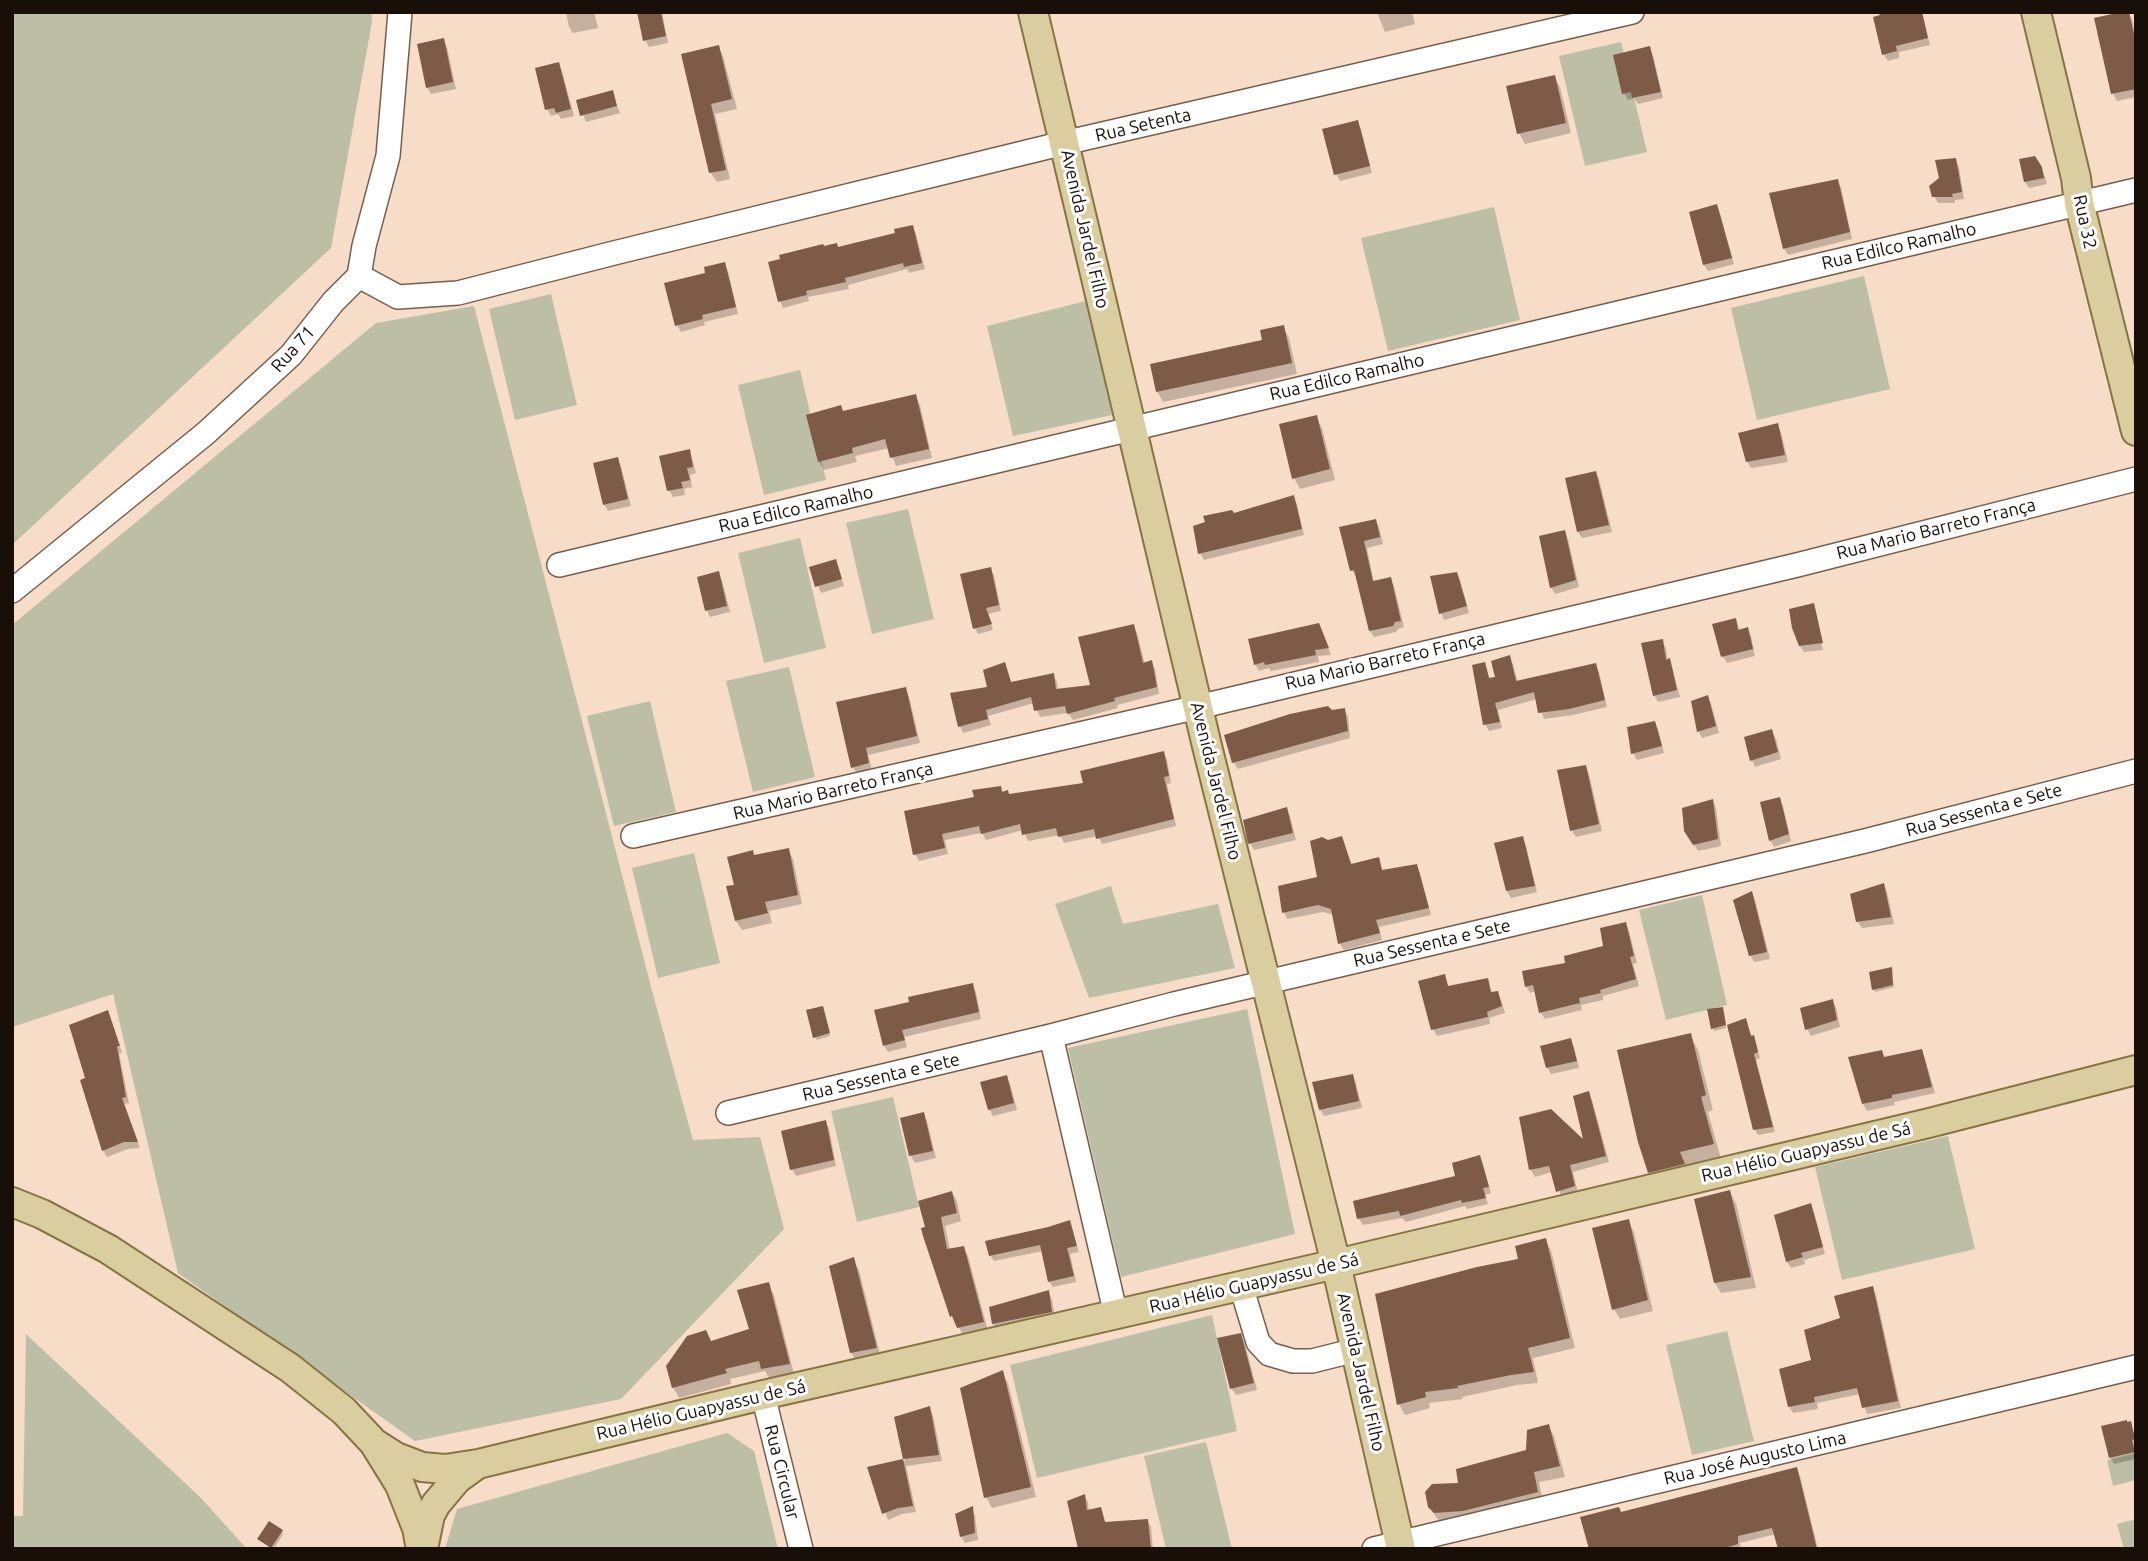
<!DOCTYPE html>
<html>
<head>
<meta charset="utf-8">
<style>
	body { margin:0 }
	#map { position:relative; width:2148px; height:1561px; overflow:hidden; background:#f7dcc8; font-family:Ubuntu,sans-serif }
	canvas { display:block }
	.frame { position:absolute; inset:0; border:14px solid #180f08; pointer-events:none }
</style>
</head>
<body>
<div id="map">
<canvas width="2148" height="1561"></canvas>
<div class="frame"></div>
</div>
<script>
const c = document.querySelector('canvas').getContext('2d');
c.lineJoin = 'round';
function fillPath(path, color) {
  c.fillStyle = color;
  c.fill(path, 'evenodd');
}
function toPath(rows) {
  const path = new Path2D();
  for (const r of rows) {
    path.moveTo(r[0], r[1]);
    for (let i = 2; i < r.length; i += 2) path.lineTo(r[i], r[i + 1]);
  }
  return path;
}
function stroke(path, color, width, dash) {
  c.strokeStyle = color;
  c.lineWidth = width;
  c.lineCap = dash ? 'butt' : 'round';
  c.setLineDash(dash || []);
  c.stroke(path);
}
function write(font, color, halo, rows, align = 'center') {
  c.font = font + ' Ubuntu,sans-serif';
  c.lineWidth = 6;
  c.setLineDash([]);
  c.textBaseline = 'middle';
  c.strokeStyle = halo;
  c.fillStyle = color;
  for (const [text, x, y, turn = 0] of rows) {
    c.save();
    c.translate(x, y);
    c.rotate((+turn || 0) * Math.PI / 180);
    c.textAlign = isNaN(turn) ? turn : align;
    if (halo) c.strokeText(text, 0, 0);
    c.fillText(text, 0, 0);
    c.restore();
  }
}
fillPath(toPath([
	[12,12,371,12,372,22,331,248,12,545],
	[1621,42,1647,152,1585,166,1559,56],
	[1494,207,1520,320,1388,351,1361,238],
	[1864,276,1890,389,1757,420,1731,308],
	[551,294,577,405,515,420,489,309],
	[1086,301,1112,415,1013,436,987,326],
	[474,306,654,998,693,1140,760,1137,784,1229,621,1399,415,1441,178,1273,113,994,12,1027,12,625,376,323],
	[800,370,826,480,764,495,738,385],
	[908,509,934,619,872,634,846,523],
	[800,538,826,648,764,663,738,553],
	[789,667,815,777,753,792,726,681],
	[650,701,676,812,614,826,587,716],
	[694,853,720,963,658,978,632,868],
	[1111,886,1123,924,1218,904,1235,968,1089,998,1055,904],
	[1702,895,1727,1005,1666,1020,1639,910],
	[1247,1009,1295,1234,1121,1277,1068,1048],
	[893,1097,919,1207,857,1222,831,1111],
	[1948,1136,1975,1249,1842,1280,1815,1167],
	[1212,1315,1237,1431,1037,1478,1010,1365],
	[1727,1331,1754,1441,1692,1455,1666,1345],
	[26,1334,201,1498,247,1549,12,1549,12,1516,23,1516],
	[727,1433,754,1451,778,1549,445,1549,457,1509],
	[1206,1442,1232,1549,1166,1549,1144,1456],
	[2136,1453,2136,1480,2113,1486,2107,1460],
	[2136,1519,2136,1549,2124,1549,2117,1524]
]), '#bcbea6');
fillPath(toPath([
	[566,12,594,12,598,28,573,33,569,27],
	[639,12,662,12,668,43,649,47,645,40],
	[1377,12,1412,12,1415,24,1385,32],
	[1880,12,1922,12,1930,45,1899,52,1899,58,1888,61,1884,55,1875,18,1882,17],
	[2128,13,2132,19,2136,38,2136,97,2117,101,2113,94,2096,19],
	[443,40,447,47,456,89,431,94,427,87],
	[718,47,723,56,737,109,715,114,730,179,717,182,711,173,683,56],
	[1649,48,1653,55,1663,98,1638,104,1634,98,1628,100,1624,93],
	[558,64,562,71,574,116,561,119,558,114,551,116,547,109],
	[1554,77,1560,87,1571,133,1525,144,1519,133],
	[612,92,620,113,586,122,578,101],
	[1357,122,1361,129,1372,173,1340,181,1336,174],
	[2035,158,2045,176,2047,184,2029,188,2025,182],
	[1955,160,1959,167,1964,199,1955,200,1955,203,1938,203,1934,196,1941,179],
	[1837,181,1841,187,1852,239,1788,255,1784,248],
	[1717,206,1720,213,1734,264,1708,271,1704,265],
	[912,227,916,234,925,269,909,273,907,269,848,285,849,289,808,297,809,301,783,308,780,301,824,248,839,249,897,234],
	[724,264,728,271,738,314,704,322,705,325,681,332,677,325,707,274],
	[1283,327,1289,338,1297,374,1163,402,1157,391,1264,341],
	[915,396,920,405,932,458,896,466,889,448,855,456,857,462,824,470,819,462,844,413],
	[1316,417,1322,428,1335,480,1300,489,1294,478],
	[1777,425,1781,432,1788,462,1751,468,1747,461],
	[689,451,692,458,696,473,690,475,692,487,684,489,685,495,673,497,669,490],
	[617,459,621,466,631,506,608,511,604,504],
	[1596,473,1599,479,1612,532,1582,538,1578,532],
	[1293,497,1297,504,1304,535,1204,560,1200,553,1233,515],
	[1375,521,1379,527,1383,544,1367,548,1374,583,1391,579,1394,586,1404,627,1398,629,1396,632,1374,637,1370,631,1358,576,1356,577,1352,570,1341,528],
	[1565,532,1568,539,1579,587,1555,594,1551,587],
	[835,561,844,586,821,593,811,568],
	[990,569,994,575,1001,611,988,614,993,630,978,634,975,628],
	[718,573,722,580,730,612,710,617,707,610],
	[1457,573,1460,580,1469,613,1444,620,1441,613],
	[1813,605,1816,610,1814,610,1823,650,1804,652,1800,646],
	[1736,620,1740,631,1747,629,1751,636,1755,656,1727,663,1723,657,1714,625],
	[1133,626,1137,633,1145,664,1151,662,1155,669,1159,694,1117,705,1118,708,1073,720,1068,713,1040,717,1034,703,988,716,991,725,963,733,960,726,989,689,1004,665,1012,683,1053,675,1057,682,1058,691,1092,686],
	[1322,632,1331,655,1318,656,1319,662,1271,671,1269,668,1259,671,1255,664],
	[1662,641,1666,648,1668,661,1672,667,1680,697,1658,702,1654,695],
	[1509,657,1513,664,1518,683,1595,665,1599,672,1607,707,1573,715,1544,719,1537,699,1498,710,1502,728,1489,731,1485,724,1484,664,1490,679,1498,678],
	[905,689,909,696,920,743,868,755,872,770,857,774,853,767],
	[1707,697,1711,703,1719,733,1702,738,1699,732,1693,702],
	[1344,710,1348,716,1350,738,1238,769,1234,763,1226,736],
	[1654,723,1658,729,1664,753,1637,760,1633,753],
	[1772,732,1776,739,1781,759,1755,767,1752,760],
	[1163,753,1167,759,1171,783,1167,784,1176,826,1102,844,1098,836,1064,843,1060,835,1028,841,1023,830,986,840,982,833,945,840,948,854,919,861,915,854,976,798,1000,788,1004,793,1010,795,1085,784],
	[1585,767,1589,774,1602,831,1576,837,1572,831,1559,771],
	[1779,799,1783,806,1791,841,1774,847,1770,840],
	[1713,801,1716,808,1721,846,1698,851,1686,831],
	[1286,809,1290,816,1296,840,1254,850,1250,843],
	[1342,838,1352,865,1378,859,1383,872,1416,866,1420,873,1431,915,1379,927,1382,940,1344,950,1340,944,1334,915,1323,912,1287,919,1284,912,1319,878,1328,842],
	[1522,838,1526,845,1537,892,1511,898,1507,891,1496,844],
	[788,850,793,859,802,904,769,911,772,923,742,930,736,921,728,888,736,886,754,857],
	[1884,885,1887,892,1894,924,1862,928,1858,922,1852,896],
	[1752,893,1755,900,1770,959,1754,962,1751,956,1736,901],
	[1625,924,1629,931,1637,963,1633,964,1639,986,1603,996,1603,1000,1581,1005,1582,1010,1545,1019,1541,1013,1536,991,1530,993,1526,986,1567,964,1605,947],
	[1891,969,1894,987,1875,992,1874,989],
	[1444,976,1449,988,1487,980,1492,994,1497,993,1501,1000,1505,1013,1489,1018,1490,1024,1437,1036,1433,1029],
	[972,985,976,992,981,1019,904,1037,907,1047,888,1052,884,1045,876,1012],
	[1832,1001,1836,1007,1840,1027,1811,1036,1807,1029],
	[823,1011,830,1036,817,1040,815,1037],
	[108,1012,122,1053,119,1053,129,1103,124,1104,140,1148,128,1149,107,1157,103,1150,87,1079],
	[1723,1012,1726,1028,1714,1031,1713,1028],
	[1745,1020,1752,1037,1756,1042,1760,1058,1756,1060,1775,1132,1758,1135,1755,1130],
	[1690,1035,1698,1050,1713,1110,1708,1112,1721,1159,1658,1186,1650,1172],
	[1570,1040,1574,1047,1579,1068,1551,1074,1547,1067],
	[1921,1051,1925,1058,1935,1093,1894,1102,1895,1105,1867,1111,1863,1104,1850,1058,1881,1052,1885,1059],
	[1352,1076,1356,1083,1362,1108,1324,1116,1320,1109],
	[1006,1077,1010,1084,1017,1110,993,1116,989,1109],
	[1588,1093,1592,1100,1609,1162,1573,1172,1578,1193,1562,1198,1552,1172,1535,1177,1531,1170,1521,1119,1586,1144],
	[923,1114,927,1121,936,1158,915,1163,911,1156,902,1119],
	[825,1122,829,1128,836,1166,796,1176,792,1169],
	[1479,1157,1483,1164,1491,1193,1485,1195,1488,1204,1467,1209,1465,1206,1406,1222,1402,1218,1363,1225,1359,1219,1355,1202,1457,1177],
	[1729,1192,1736,1203,1756,1288,1721,1293,1715,1283],
	[952,1193,957,1201,961,1221,945,1226,950,1250,963,1248,968,1256,988,1331,964,1336,952,1316,927,1228],
	[1810,1205,1814,1212,1825,1254,1804,1260,1805,1264,1791,1268,1787,1262],
	[1628,1221,1634,1232,1653,1311,1620,1319,1614,1309],
	[1069,1222,1079,1252,1070,1254,1076,1282,1053,1287,1049,1281,1043,1251,994,1261,990,1255],
	[1545,1240,1551,1250,1575,1348,1533,1358,1538,1383,1517,1385,1462,1397,1463,1399,1429,1403,1430,1408,1405,1415,1399,1404,1520,1260],
	[853,1260,859,1270,881,1358,857,1363,851,1352],
	[768,1284,774,1295,794,1374,769,1378,765,1371,730,1379,731,1384,679,1398,673,1387,711,1343,751,1330],
	[1872,1288,1876,1295,1901,1408,1867,1414,1860,1394,1817,1403,1818,1409,1793,1413,1789,1406,1813,1361,1842,1319],
	[1048,1293,1052,1299,1055,1318,997,1330,993,1324,991,1308],
	[1240,1335,1244,1341,1257,1390,1236,1395,1232,1389,1220,1339],
	[1002,1373,1008,1383,1036,1497,992,1508,986,1497],
	[929,1408,933,1415,942,1461,906,1466,916,1512,902,1514,888,1520,869,1468,905,1461,896,1419],
	[2130,1423,2136,1437,2136,1459,2114,1464,2110,1457],
	[1548,1426,1554,1436,1565,1477,1539,1482,1543,1502,1441,1523,1436,1517,1429,1506,1460,1484,1528,1452],
	[1796,1469,1800,1476,1818,1549,1780,1549,1776,1534,1740,1543,1741,1549,1591,1549,1621,1514],
	[1084,1496,1088,1502,1089,1512,1100,1509,1106,1523,1147,1521,1151,1527,1153,1549,1081,1549],
	[972,1509,975,1515,978,1540,965,1543,961,1536],
	[282,1531,283,1534,274,1549,261,1541]
]), '#0003');
fillPath(toPath([
	[637,12,661,12,666,36,643,41],
	[1878,12,1922,12,1928,38,1896,46,1897,51,1882,55,1873,17,1880,15],
	[2121,12,2129,12,2136,43,2136,89,2111,94,2094,18],
	[444,38,453,82,426,88,417,44],
	[719,45,732,99,711,104,726,170,709,173,681,54],
	[1650,46,1661,92,1632,98,1631,92,1622,94,1613,55],
	[559,62,571,109,556,113,554,108,545,110,535,68],
	[1555,75,1566,123,1517,134,1506,86],
	[613,90,617,106,580,116,576,100],
	[1358,120,1370,166,1334,175,1322,129],
	[2035,156,2042,167,2044,178,2024,182,2019,159],
	[1956,158,1962,192,1952,194,1953,197,1932,197,1929,186,1939,178,1935,160],
	[1838,179,1850,232,1783,249,1769,193],
	[1717,204,1732,258,1703,265,1689,212],
	[913,225,922,263,904,267,903,263,845,278,846,282,806,291,807,295,778,302,768,262,780,259,779,255,823,244,824,246,837,243,838,247,895,233,894,229],
	[725,262,736,307,702,315,703,319,675,326,664,283,705,273,704,267],
	[1284,325,1292,363,1156,392,1150,364,1262,340,1260,330],
	[916,394,929,449,890,458,885,439,852,448,853,453,818,462,806,415,841,405,843,411],
	[1317,415,1330,469,1292,479,1279,424],
	[1778,423,1785,455,1746,462,1738,433],
	[690,449,693,467,687,468,690,480,681,482,683,488,667,491,659,456],
	[618,457,628,499,603,505,593,463],
	[1596,471,1609,525,1577,532,1565,478],
	[1294,495,1302,529,1198,554,1193,526,1205,522,1203,516,1232,510,1234,513],
	[1376,519,1380,537,1364,541,1373,581,1391,577,1401,621,1395,622,1393,626,1369,631,1354,570,1350,571,1339,527],
	[1565,530,1576,580,1550,588,1539,536],
	[836,559,842,579,815,587,809,567],
	[991,567,999,605,986,608,992,624,973,629,960,574],
	[719,571,727,606,705,611,697,577],
	[1457,572,1467,606,1439,614,1430,576],
	[1814,603,1823,643,1799,646,1792,628,1789,609],
	[1736,618,1738,630,1748,627,1753,649,1721,657,1712,624],
	[1319,623,1329,648,1315,650,1316,655,1265,665,1264,662,1254,665,1248,639],
	[1134,624,1143,663,1152,660,1157,687,1114,698,1115,701,1067,714,1065,706,1034,711,1031,697,986,710,988,719,958,727,950,693,987,687,983,670,1005,662,1011,682,1054,673,1056,689,1090,685,1078,637],
	[1663,639,1666,660,1670,658,1677,690,1653,696,1641,643],
	[1510,655,1516,681,1596,663,1605,700,1569,709,1538,713,1534,692,1495,703,1500,722,1483,725,1472,665,1485,662,1489,678,1495,677,1491,661],
	[906,687,917,736,866,748,869,763,851,768,836,702],
	[1708,695,1716,726,1697,732,1691,701],
	[1328,706,1332,710,1345,708,1348,731,1232,763,1224,735,1290,714],
	[1655,721,1662,746,1631,754,1627,727],
	[1772,729,1778,752,1750,761,1744,737],
	[1164,751,1169,776,1164,777,1174,819,1096,839,1094,829,1058,837,1056,828,1022,835,1020,824,981,834,979,826,942,834,945,848,913,855,904,811,974,797,972,790,1001,786,1002,792,1008,790,1009,794,1083,783,1080,771],
	[1586,765,1599,824,1570,831,1557,770],
	[1780,797,1789,834,1769,841,1760,802],
	[1713,799,1718,839,1693,845,1684,831,1682,808],
	[1287,807,1293,833,1248,844,1243,820],
	[1342,836,1351,864,1379,857,1382,870,1417,864,1429,908,1376,920,1380,933,1338,944,1331,909,1318,905,1282,913,1278,886,1317,877,1310,841,1322,837,1328,840],
	[1523,836,1535,886,1506,891,1494,843],
	[789,848,798,895,765,902,768,913,735,921,726,886,734,885,727,857,753,850,754,855],
	[1884,883,1891,917,1856,922,1850,894],
	[1752,891,1767,952,1749,956,1733,900],
	[1626,922,1634,956,1630,957,1636,979,1600,990,1601,993,1579,998,1580,1003,1539,1013,1533,985,1525,987,1522,971,1565,963,1564,956,1603,946,1600,928],
	[1892,967,1893,985,1872,990,1869,972],
	[1445,974,1448,986,1488,978,1491,992,1498,991,1502,1006,1487,1012,1488,1017,1431,1030,1418,981],
	[973,983,979,1012,902,1030,905,1040,883,1046,874,1010,909,1002,908,997],
	[1833,999,1837,1020,1805,1030,1800,1008],
	[823,1006,830,1033,813,1038,806,1010],
	[1723,1007,1726,1025,1711,1029,1707,1009],
	[108,1010,120,1046,117,1046,126,1097,122,1098,138,1142,124,1142,102,1151,80,1080,85,1078,69,1025],
	[1746,1018,1751,1036,1754,1035,1758,1052,1754,1054,1773,1127,1753,1130,1727,1025],
	[1691,1033,1706,1095,1701,1097,1714,1144,1680,1152,1685,1164,1648,1173,1638,1142,1617,1050],
	[1571,1038,1577,1061,1546,1068,1540,1046],
	[1922,1049,1932,1087,1892,1095,1892,1098,1862,1104,1848,1057,1882,1050,1884,1057],
	[1353,1074,1359,1101,1319,1110,1312,1082],
	[1007,1075,1014,1103,988,1110,980,1082],
	[1589,1091,1606,1156,1570,1165,1575,1186,1556,1192,1549,1166,1529,1170,1519,1117,1551,1109,1583,1139,1573,1096],
	[924,1112,933,1151,909,1156,900,1118],
	[826,1120,834,1160,790,1170,781,1131],
	[1480,1155,1489,1187,1483,1188,1486,1198,1462,1203,1461,1200,1400,1216,1399,1211,1357,1219,1353,1201,1455,1176,1452,1163],
	[1730,1190,1751,1277,1714,1283,1694,1199],
	[952,1191,957,1213,941,1217,947,1249,964,1246,984,1322,957,1328,952,1316,950,1317,923,1236,921,1228,925,1227,918,1201],
	[1811,1203,1823,1247,1801,1253,1803,1257,1786,1262,1774,1215],
	[1629,1219,1648,1300,1612,1310,1592,1228],
	[1070,1220,1077,1246,1067,1248,1074,1276,1048,1282,1040,1245,989,1256,985,1241,1048,1227],
	[1546,1238,1570,1338,1528,1348,1534,1372,1511,1375,1457,1386,1458,1388,1425,1392,1426,1397,1397,1405,1375,1294,1477,1267,1518,1259,1515,1246],
	[854,1257,877,1348,850,1353,829,1266],
	[769,1282,790,1364,761,1369,759,1361,725,1369,727,1373,672,1388,666,1366,687,1336,706,1330,711,1341,749,1329,737,1290],
	[1873,1286,1898,1401,1862,1408,1857,1388,1814,1397,1815,1402,1788,1407,1779,1369,1811,1360,1804,1330,1840,1318,1834,1296],
	[1049,1290,1052,1312,992,1324,989,1307],
	[1241,1333,1254,1383,1230,1389,1217,1338],
	[1003,1370,1031,1487,984,1498,960,1388],
	[930,1406,939,1455,903,1459,894,1417],
	[2127,1420,2127,1422,2131,1421,2135,1439,2132,1440,2135,1452,2109,1458,2101,1426],
	[1549,1424,1560,1466,1534,1472,1538,1492,1463,1511,1434,1513,1428,1507,1425,1492,1432,1484,1458,1483,1456,1469,1526,1450,1527,1430],
	[903,1459,913,1506,898,1508,882,1514,867,1467],
	[1797,1467,1817,1549,1778,1549,1772,1528,1738,1536,1738,1544,1722,1549,1589,1549,1580,1517,1619,1507,1621,1512],
	[1085,1494,1087,1510,1101,1507,1105,1522,1148,1519,1151,1549,1078,1549,1067,1501],
	[973,1506,975,1533,960,1537,955,1514],
	[269,1521,283,1530,271,1548,257,1539]
]), '#7d5b47');
const minor = toPath([
	[359,276,398,297,458,293,614,253,1064,143,1632,12],
	[559,565,2136,190],
	[12,591,206,433,291,355,333,302,359,276,364,246,388,156,400,12],
	[633,836,1198,707,1797,565,2136,479],
	[1051,1036,1116,1315],
	[728,1113,1051,1036,1174,1004,1865,841,2136,771],
	[1241,1286,1258,1342,1269,1354,1293,1361,1312,1361,1356,1350],
	[763,1395,801,1549],
	[1374,1549,2136,1367]
]);
const major = toPath([
	[1033,12,1207,746,1336,1264,1401,1549],
	[2036,12,2076,178,2079,203,2136,431],
	[12,1202,42,1214,108,1249,290,1368,344,1411,374,1443,400,1485,417,1528,421,1549],
	[374,1443,396,1457,422,1467,445,1469,478,1464,763,1395,1336,1264,1929,1123,2136,1070],
	[423,1549,430,1515,436,1504,457,1479,475,1466]
]);
stroke(minor, '#765e4d', 26);
stroke(major, '#867542', 32);
stroke(minor, '#fff', 23);
stroke(major, '#dacda0', 28);
write('18px', '#180f08', '#fff', [
	["Rua Setenta",1143,125,-13],
	["Rua 32",2085,222,78],
	["Avenida Jardel Filho",1085,229,77],
	["Rua Edilco Ramalho",1899,246,-13],
	["Rua 71",293,349,-48],
	["Rua Edilco Ramalho",1347,377,-13],
	["Rua Edilco Ramalho",796,509,-13],
	["Rua Mario Barreto França",1936,529,-14],
	["Rua Mario Barreto França",1385,661,-13],
	["Avenida Jardel Filho",1216,781,76],
	["Rua Mario Barreto França",833,791,-13],
	["Rua Sessenta e Sete",1984,810,-15],
	["Rua Sessenta e Sete",1432,943,-13],
	["Rua Sessenta e Sete",881,1077,-13],
	["Rua Hélio Guapyassu de Sá",1806,1152,-13],
	["Rua Hélio Guapyassu de Sá",1254,1283,-13],
	["Avenida Jardel Filho",1361,1372,77],
	["Rua Hélio Guapyassu de Sá",701,1410,-13],
	["Rua José Augusto Lima",1755,1458,-13],
	["Rua Circular",782,1472,76]
]);
</script>
</body>
</html>
